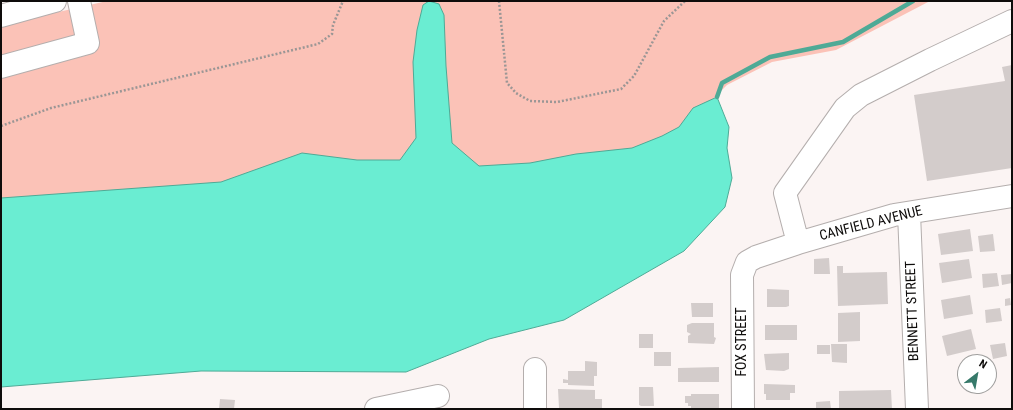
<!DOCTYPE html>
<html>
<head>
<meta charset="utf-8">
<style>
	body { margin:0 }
	#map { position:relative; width:1013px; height:410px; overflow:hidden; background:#fbf4f3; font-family:"Roboto Condensed",sans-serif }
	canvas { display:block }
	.frame { position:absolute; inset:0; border:2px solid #0e0c0b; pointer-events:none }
	.north { position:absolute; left:957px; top:354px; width:40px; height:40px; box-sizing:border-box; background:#fff; border:1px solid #9f9e9d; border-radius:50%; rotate:31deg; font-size:11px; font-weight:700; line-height:16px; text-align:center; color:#0e0c0b }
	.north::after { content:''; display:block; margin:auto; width:14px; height:18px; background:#36796a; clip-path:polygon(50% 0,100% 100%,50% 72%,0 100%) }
</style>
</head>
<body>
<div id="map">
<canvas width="1013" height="410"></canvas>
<div class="frame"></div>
<div class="north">N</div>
</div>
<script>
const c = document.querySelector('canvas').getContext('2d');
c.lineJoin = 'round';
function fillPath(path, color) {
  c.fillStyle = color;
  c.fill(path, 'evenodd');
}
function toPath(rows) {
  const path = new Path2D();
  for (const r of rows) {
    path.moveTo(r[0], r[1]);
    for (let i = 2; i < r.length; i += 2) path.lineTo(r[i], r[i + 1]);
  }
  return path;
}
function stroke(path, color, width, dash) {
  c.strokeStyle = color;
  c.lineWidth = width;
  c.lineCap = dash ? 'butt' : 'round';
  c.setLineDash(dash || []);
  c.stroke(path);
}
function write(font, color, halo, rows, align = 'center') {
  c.font = font + ' "Roboto Condensed",sans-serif';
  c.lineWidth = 3;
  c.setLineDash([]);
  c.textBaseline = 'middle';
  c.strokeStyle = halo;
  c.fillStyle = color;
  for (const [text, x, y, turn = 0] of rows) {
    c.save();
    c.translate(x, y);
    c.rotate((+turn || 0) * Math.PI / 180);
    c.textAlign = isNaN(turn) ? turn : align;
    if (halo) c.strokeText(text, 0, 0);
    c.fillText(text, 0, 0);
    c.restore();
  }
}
fillPath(toPath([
	[107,1,930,1,836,50,772,62,727,85,695,117,678,158,1,254,1,25]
]), '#fbc2b7');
const water = toPath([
	[429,1,439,4,444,15,446,66,452,143,479,166,530,163,576,154,632,148,662,136,679,127,693,108,717,97,729,127,727,148,732,178,725,207,684,251,564,320,489,339,406,372,201,371,1,387,1,198,221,182,302,153,357,160,400,160,416,138,413,62,417,30,423,5,429,1]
]);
fillPath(water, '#6aedd2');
stroke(water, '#4eaa96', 1);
stroke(toPath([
	[717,97,722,83,770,57,843,42,913,1]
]), '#4eaa96', 4.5);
fillPath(toPath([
	[1012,65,1012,168,927,181,914,95,1005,81,1002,67],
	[970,229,973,251,941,255,938,234],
	[993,234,995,251,980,252,978,236],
	[829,258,830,274,814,274,814,259],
	[969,259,972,278,942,283,939,263],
	[837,266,843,266,843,273,887,272,888,304,838,306],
	[997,273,999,286,983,288,982,274],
	[1012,274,1012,283,1002,285,1001,275],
	[767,289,789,290,789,306,786,307,767,307],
	[970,295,973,314,944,319,941,300],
	[1010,298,1011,305,1005,306,1005,299],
	[691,303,713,303,713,317,692,317],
	[1000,308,1002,321,986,323,985,310],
	[860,312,860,341,838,342,838,313],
	[692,323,714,323,714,337,716,338,714,344,688,343,688,336,691,334,687,332,687,325],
	[765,325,797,325,797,340,765,340],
	[971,329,976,349,947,356,942,336],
	[639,334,653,334,653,348,639,348],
	[1005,343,1007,356,993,359,990,345],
	[831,344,847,344,847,363,832,362],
	[817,345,830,345,830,354,817,354],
	[654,352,671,352,671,366,654,366],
	[789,353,789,369,784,371,766,370,764,354],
	[585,361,597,362,597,376,594,376,594,386,568,385,568,383,563,383,563,379,568,380,568,371,585,371],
	[719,367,719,382,678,382,678,368],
	[764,384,795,385,795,393,790,393,790,400,766,400,766,394,764,394],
	[639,387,653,387,654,406,641,406,639,405],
	[558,389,595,390,595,399,602,399,602,408,559,408],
	[891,390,892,409,839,409,839,391],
	[691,394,719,394,719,409,691,409,691,406,688,406,688,403,685,403,685,396,691,396],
	[220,399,235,400,234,409,219,409],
	[830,401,831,409,816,409,816,402]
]), '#d3cccb');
const minor = toPath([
	[1,16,55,1],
	[1,67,88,43,79,1],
	[909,213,917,409],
	[798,243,785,193,845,108,861,95,930,60,1012,21],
	[376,409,438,396],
	[535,409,535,369],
	[743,409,742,275,747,262,756,257,798,243,894,215,1012,196]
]);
stroke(minor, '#b4aead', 24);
stroke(toPath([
	[499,1,507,83,516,93,530,101,557,102,621,89,634,76,664,21,685,1],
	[1,126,51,108,318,44,332,34,333,25,343,1]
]), '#9b9695', 2.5, [2, 2]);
stroke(minor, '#fff', 22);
write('14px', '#0e0c0b', '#fff', [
	["CANFIELD AVENUE",871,224,-14],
	["BENNETT STREET",913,311,-92],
	["FOX STREET",742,342,-90]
]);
</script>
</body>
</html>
